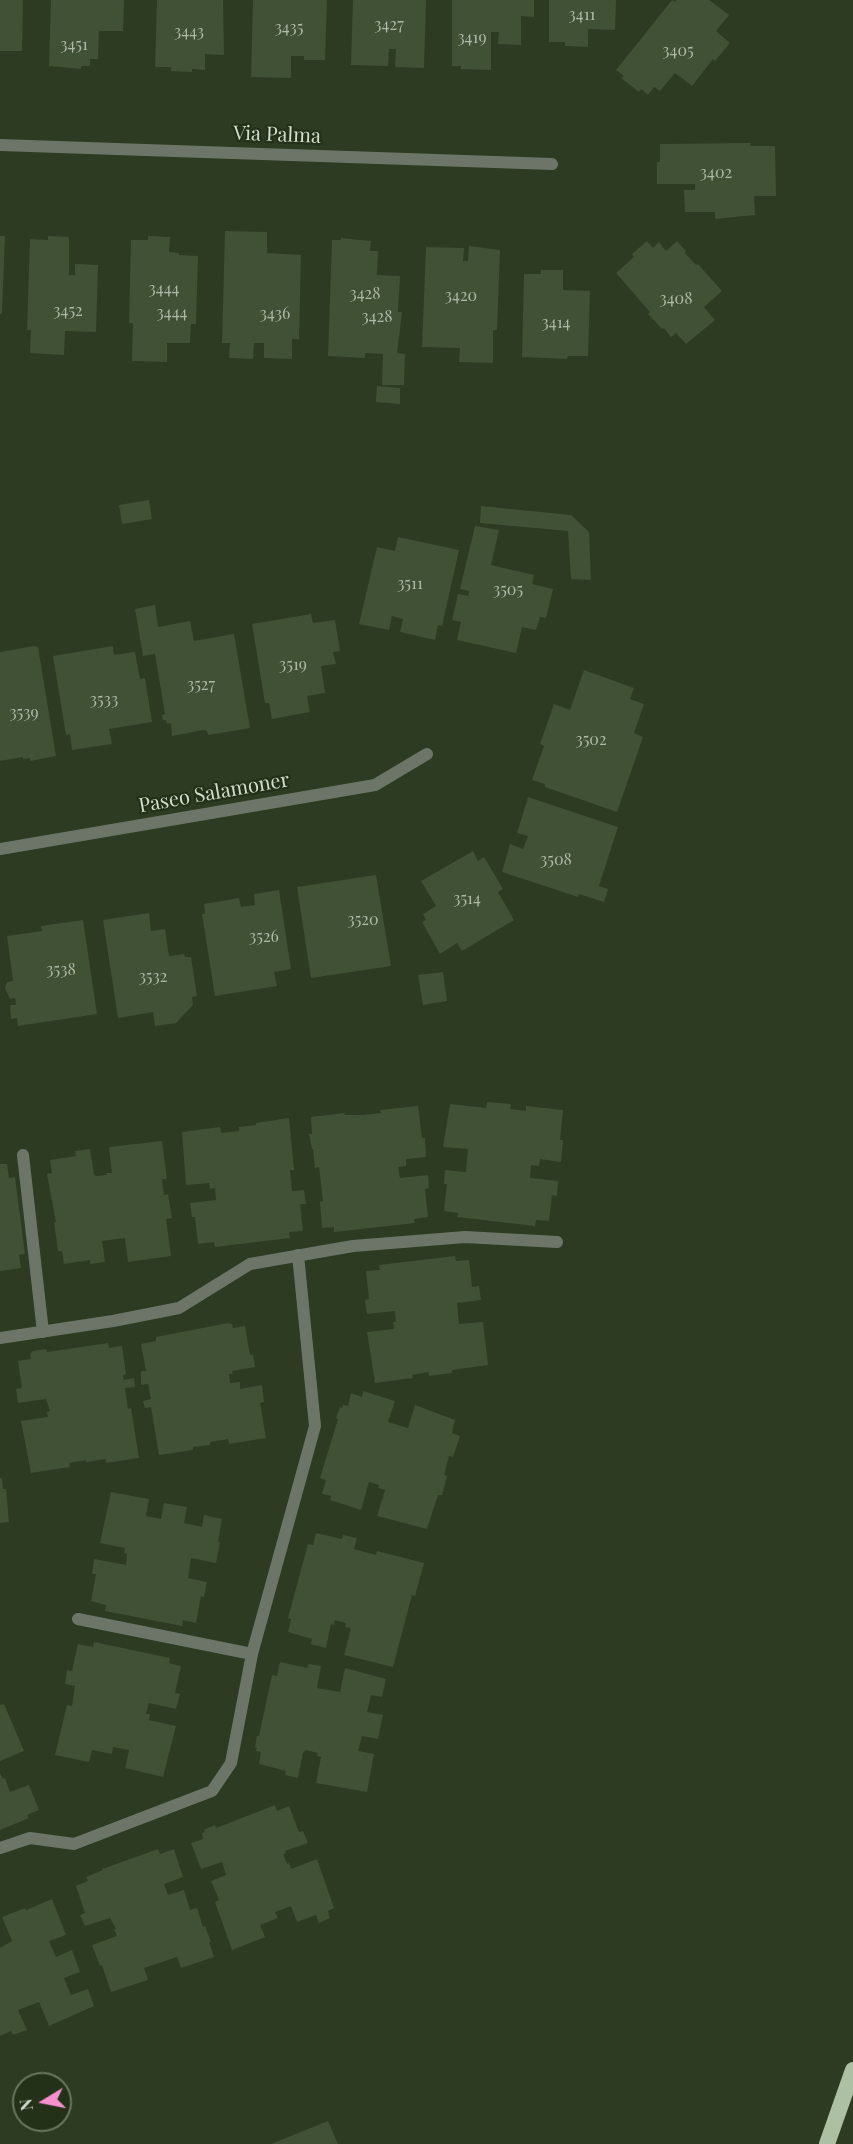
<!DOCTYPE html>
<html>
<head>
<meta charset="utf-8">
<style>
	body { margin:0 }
	#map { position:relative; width:853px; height:2144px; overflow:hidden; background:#2c3b21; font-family:"Playfair Display",serif }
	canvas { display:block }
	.north { position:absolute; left:12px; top:2072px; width:60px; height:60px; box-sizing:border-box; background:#223118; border:2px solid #697660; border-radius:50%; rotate:260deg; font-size:16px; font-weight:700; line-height:24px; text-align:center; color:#d3ddcd }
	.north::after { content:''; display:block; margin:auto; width:21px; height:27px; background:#f790ce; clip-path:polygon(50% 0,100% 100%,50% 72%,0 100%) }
</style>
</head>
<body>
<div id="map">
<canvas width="853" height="2144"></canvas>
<div class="north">N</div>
</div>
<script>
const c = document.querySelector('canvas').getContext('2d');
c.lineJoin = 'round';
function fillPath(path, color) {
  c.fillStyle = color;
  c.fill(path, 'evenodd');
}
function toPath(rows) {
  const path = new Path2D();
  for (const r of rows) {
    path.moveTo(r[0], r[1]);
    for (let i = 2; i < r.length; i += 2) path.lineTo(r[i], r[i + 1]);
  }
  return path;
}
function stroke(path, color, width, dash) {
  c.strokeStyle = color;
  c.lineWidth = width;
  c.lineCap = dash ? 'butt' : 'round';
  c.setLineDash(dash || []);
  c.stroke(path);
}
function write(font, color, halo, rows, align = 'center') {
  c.font = font + ' "Playfair Display",serif';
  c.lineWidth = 4.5;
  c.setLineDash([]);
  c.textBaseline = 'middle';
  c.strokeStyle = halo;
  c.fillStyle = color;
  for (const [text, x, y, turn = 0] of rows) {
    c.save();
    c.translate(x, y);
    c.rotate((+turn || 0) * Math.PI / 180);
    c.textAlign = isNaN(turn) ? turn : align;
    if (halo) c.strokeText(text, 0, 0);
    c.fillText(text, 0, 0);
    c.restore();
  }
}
fillPath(toPath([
	[0,0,23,0,22,51,0,51],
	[51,0,124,0,123,31,99,31,98,59,90,59,90,66,81,66,81,69,49,66],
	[157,0,223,0,224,55,205,54,205,70,192,69,192,72,171,71,171,67,155,67],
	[253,0,327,0,325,60,304,60,304,56,291,56,291,78,251,77],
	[353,0,426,0,424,68,395,67,396,49,389,49,388,66,351,65],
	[452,0,534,0,534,17,521,16,521,45,498,44,499,32,491,32,491,70,461,69,461,66,452,66],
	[549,0,616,0,615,30,588,29,588,47,565,46,565,42,549,42],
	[672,0,675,2,676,0,709,0,729,15,716,31,730,43,715,61,713,59,692,86,675,73,660,91,654,87,648,95,641,89,639,92,621,78,624,76,616,70],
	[751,143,750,146,775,146,776,196,754,196,755,215,715,219,715,212,685,212,684,190,695,190,695,184,657,184,657,162,660,162,660,144],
	[225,231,267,232,267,253,301,255,299,339,292,339,292,359,264,358,264,343,254,343,253,359,229,358,230,343,222,343],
	[0,236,5,236,2,314,0,314],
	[48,236,69,237,69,275,75,275,75,264,98,265,96,332,65,331,64,355,30,353,31,330,27,330,30,239,48,240],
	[148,236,170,237,169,252,179,253,179,255,198,256,196,324,191,324,190,343,167,343,167,362,132,361,133,323,129,323,131,240,148,240],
	[341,238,371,241,370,251,378,251,377,275,400,276,398,312,402,312,397,353,405,354,404,385,382,385,383,354,365,353,365,358,328,356,332,240,341,240],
	[647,241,653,248,659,242,666,251,677,241,686,251,685,253,696,265,698,264,722,291,704,307,715,320,686,344,676,333,671,337,664,328,662,329,648,314,650,312,616,273,634,257,632,254],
	[469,246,500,250,497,330,493,330,493,363,459,362,460,348,422,347,426,247,464,248,463,261,468,261],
	[541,270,563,270,563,290,590,291,588,356,568,356,567,359,522,357,524,274,541,274],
	[377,386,400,388,400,404,376,402],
	[149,500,152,519,122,524,119,505],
	[481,506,571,515,589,532,591,580,571,579,568,531,480,523],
	[475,526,499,530,491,565,534,575,532,584,553,589,546,618,540,617,536,630,522,627,516,653,457,640,461,622,452,620,458,594,468,596,469,591,460,589],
	[398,537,459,550,442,626,438,625,435,640,400,632,403,619,392,616,389,630,359,624,377,547,395,551],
	[155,605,158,627,190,621,194,641,234,634,250,728,208,735,207,731,203,730,172,736,171,723,167,724,166,720,163,720,162,715,165,714,155,654,143,656,135,609],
	[311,614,313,623,335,620,340,651,333,652,336,664,321,666,325,693,307,696,310,712,272,719,269,703,265,703,252,624],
	[34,646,38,647,56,756,30,761,30,758,23,759,23,757,0,761,0,652],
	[113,646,114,655,135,652,140,679,145,678,152,722,109,729,112,744,72,750,70,734,66,735,53,656],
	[584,670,634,688,630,699,644,704,634,733,643,737,617,812,545,787,545,784,532,780,544,746,540,744,554,704,570,710],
	[528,797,618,827,599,886,608,889,604,902,579,894,578,897,502,872,510,844,523,849,528,836,517,833],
	[473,851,478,861,484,857,503,889,498,892,514,920,462,951,457,943,440,954,422,922,426,920,423,914,436,906,421,881],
	[376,875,391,966,311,978,297,887],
	[279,890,291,969,274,972,277,986,215,996,202,914,205,914,204,904,239,898,241,907,255,905,254,894],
	[149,913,151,931,165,929,169,956,184,954,185,957,191,957,197,996,192,997,193,1005,176,1023,155,1026,153,1012,118,1018,103,920],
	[83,920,97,1014,18,1026,17,1018,11,1019,10,1005,16,1005,15,998,10,999,5,988,7,982,13,981,7,936,42,931,41,926],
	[443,972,447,1001,423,1005,418,975],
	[487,1102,511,1104,510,1109,526,1111,526,1106,563,1110,560,1140,563,1140,561,1162,540,1159,539,1166,531,1165,530,1178,558,1181,557,1196,552,1195,549,1221,536,1220,535,1226,457,1217,458,1213,444,1211,447,1184,444,1184,445,1170,466,1172,468,1149,443,1147,450,1104,486,1108],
	[418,1106,422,1138,425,1138,426,1157,406,1159,406,1166,398,1167,400,1178,428,1175,429,1188,425,1189,428,1217,414,1219,415,1223,334,1232,334,1227,322,1228,320,1202,323,1201,319,1167,315,1168,313,1149,312,1149,309,1134,312,1134,311,1117,345,1113,344,1115,363,1115,381,1113,380,1110],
	[289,1118,294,1170,290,1170,292,1191,304,1190,306,1204,300,1204,303,1231,289,1232,290,1238,215,1247,214,1242,198,1244,195,1217,192,1217,190,1203,216,1200,215,1188,210,1189,209,1183,186,1185,182,1132,220,1127,221,1133,239,1131,239,1127,256,1125,256,1123],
	[162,1141,167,1179,162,1179,164,1195,168,1194,172,1218,166,1219,171,1256,128,1262,125,1238,102,1241,105,1262,90,1264,90,1260,64,1264,62,1251,58,1251,54,1222,56,1222,47,1174,52,1173,50,1160,76,1156,75,1151,90,1149,94,1174,96,1176,107,1175,106,1173,112,1173,109,1147],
	[0,1164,7,1164,9,1178,15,1177,25,1254,19,1255,21,1268,0,1271],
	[455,1256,456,1261,469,1260,472,1287,479,1286,481,1300,457,1303,459,1324,483,1322,488,1365,452,1370,452,1373,429,1376,428,1372,412,1375,413,1378,375,1383,367,1332,394,1329,393,1322,396,1322,395,1311,367,1314,365,1300,369,1299,366,1271,380,1270,379,1265],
	[228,1323,232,1324,233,1328,245,1326,250,1355,253,1354,255,1367,232,1371,233,1374,229,1374,230,1383,240,1382,240,1389,262,1385,264,1402,260,1403,266,1438,229,1444,228,1439,210,1442,210,1445,193,1447,193,1450,159,1455,151,1407,145,1408,143,1401,151,1399,148,1384,141,1385,141,1371,146,1371,141,1344,156,1341,156,1337],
	[108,1343,109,1348,122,1346,126,1374,123,1375,124,1380,134,1378,135,1387,125,1388,128,1409,131,1408,139,1458,106,1463,106,1459,86,1462,86,1460,69,1463,70,1467,31,1473,21,1421,48,1417,47,1412,50,1411,46,1399,18,1403,16,1389,22,1388,18,1361,31,1359,30,1354,33,1351,46,1349,47,1352],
	[363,1391,395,1401,388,1422,408,1428,415,1405,455,1420,452,1433,460,1436,453,1457,449,1456,444,1475,447,1476,442,1495,438,1495,427,1529,377,1516,385,1490,378,1488,379,1485,369,1482,361,1510,330,1500,331,1496,322,1494,326,1480,320,1478,338,1419,336,1418,340,1407,342,1408,343,1405,348,1406,351,1393,362,1397],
	[0,1478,2,1478,3,1489,6,1489,9,1522,0,1523],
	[111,1492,149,1499,146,1516,161,1519,164,1503,187,1507,184,1523,202,1527,204,1515,222,1519,218,1542,220,1542,216,1563,191,1558,188,1578,207,1582,204,1597,201,1596,196,1623,183,1620,182,1626,105,1611,106,1605,91,1601,96,1574,92,1574,94,1559,126,1565,127,1554,124,1553,125,1548,100,1543],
	[316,1533,342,1539,343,1535,357,1538,354,1549,376,1555,377,1551,424,1563,415,1596,412,1595,393,1667,344,1655,351,1628,345,1627,346,1623,335,1620,334,1625,331,1624,326,1648,311,1644,312,1639,288,1632,291,1619,288,1618,308,1544,313,1545],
	[94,1642,170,1658,169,1663,181,1666,175,1693,180,1694,176,1709,149,1703,146,1714,150,1714,149,1720,176,1726,163,1777,125,1768,129,1750,113,1747,112,1754,92,1750,89,1762,55,1755,67,1705,72,1706,75,1686,65,1684,67,1670,72,1671,78,1644,93,1647],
	[280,1662,307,1668,309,1664,321,1666,317,1688,340,1692,345,1668,386,1679,382,1697,371,1695,367,1712,383,1715,378,1739,362,1736,358,1751,374,1754,367,1792,316,1783,321,1757,317,1756,318,1753,306,1750,303,1753,298,1778,285,1775,286,1771,259,1764,261,1752,256,1751,257,1748,255,1747,257,1736,259,1736,272,1675,277,1676],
	[4,1704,24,1751,0,1761,0,1705],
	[0,1773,3,1779,5,1778,10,1792,29,1785,39,1810,27,1815,29,1818,0,1830],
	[275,1805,277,1811,289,1806,299,1832,303,1831,308,1843,285,1851,286,1853,283,1854,287,1864,289,1863,291,1869,317,1859,334,1908,328,1911,330,1918,319,1923,316,1915,297,1922,291,1906,275,1912,278,1918,260,1925,265,1937,232,1950,215,1902,219,1900,211,1881,226,1875,222,1862,201,1869,191,1843,203,1839,202,1833,205,1832,204,1830,215,1825,216,1828],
	[158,1849,160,1854,174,1849,183,1877,164,1884,168,1895,184,1890,190,1910,197,1908,203,1927,205,1926,211,1942,209,1942,214,1957,181,1968,177,1957,144,1968,148,1980,111,1992,102,1965,100,1966,92,1945,117,1936,114,1929,116,1929,110,1918,85,1926,80,1915,85,1913,76,1886,88,1881,86,1877,103,1870,102,1869],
	[52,1899,66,1935,49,1941,56,1957,72,1950,80,1972,64,1978,71,1995,88,1989,94,2006,49,2026,39,2002,18,2010,27,2030,13,2035,11,2031,0,2036,0,1948,12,1941,2,1917,25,1908,26,1910],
	[328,2121,338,2144,271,2144]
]), '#415136');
stroke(toPath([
	[23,1155,43,1332],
	[0,1338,113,1321,179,1308,250,1264,353,1246,465,1237,557,1242],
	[78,1619,252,1654],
	[0,1848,30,1838,74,1844,212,1791,231,1763,252,1654,315,1426,298,1255]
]), '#6d7569', 12);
stroke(toPath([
	[0,145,552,164],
	[0,849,375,785,427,754]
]), '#6d7569', 12);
stroke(toPath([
	[827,2144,853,2070]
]), '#aec0a4', 16);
write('16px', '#aebaa7', null, [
	["3411",582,15],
	["3427",389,25],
	["3435",289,28],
	["3443",189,32],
	["3419",472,38],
	["3451",74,45],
	["3405",678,51],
	["3402",716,173],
	["3444",164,289],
	["3428",365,294],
	["3420",461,296],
	["3408",676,299],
	["3452",68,311],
	["3444",172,313],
	["3436",275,314],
	["3428",377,317],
	["3414",556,323],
	["3511",410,584],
	["3505",508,590],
	["3519",293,665],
	["3527",201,685],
	["3533",104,700],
	["3539",24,713],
	["3502",591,740],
	["3508",556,860],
	["3514",467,899],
	["3520",363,920],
	["3526",264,937],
	["3538",61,970],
	["3532",153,977]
]);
write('20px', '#d3ddcd', '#223118', [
	["Via Palma",277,135,2],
	["Paseo Salamoner",214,793,-10]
]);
</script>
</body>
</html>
